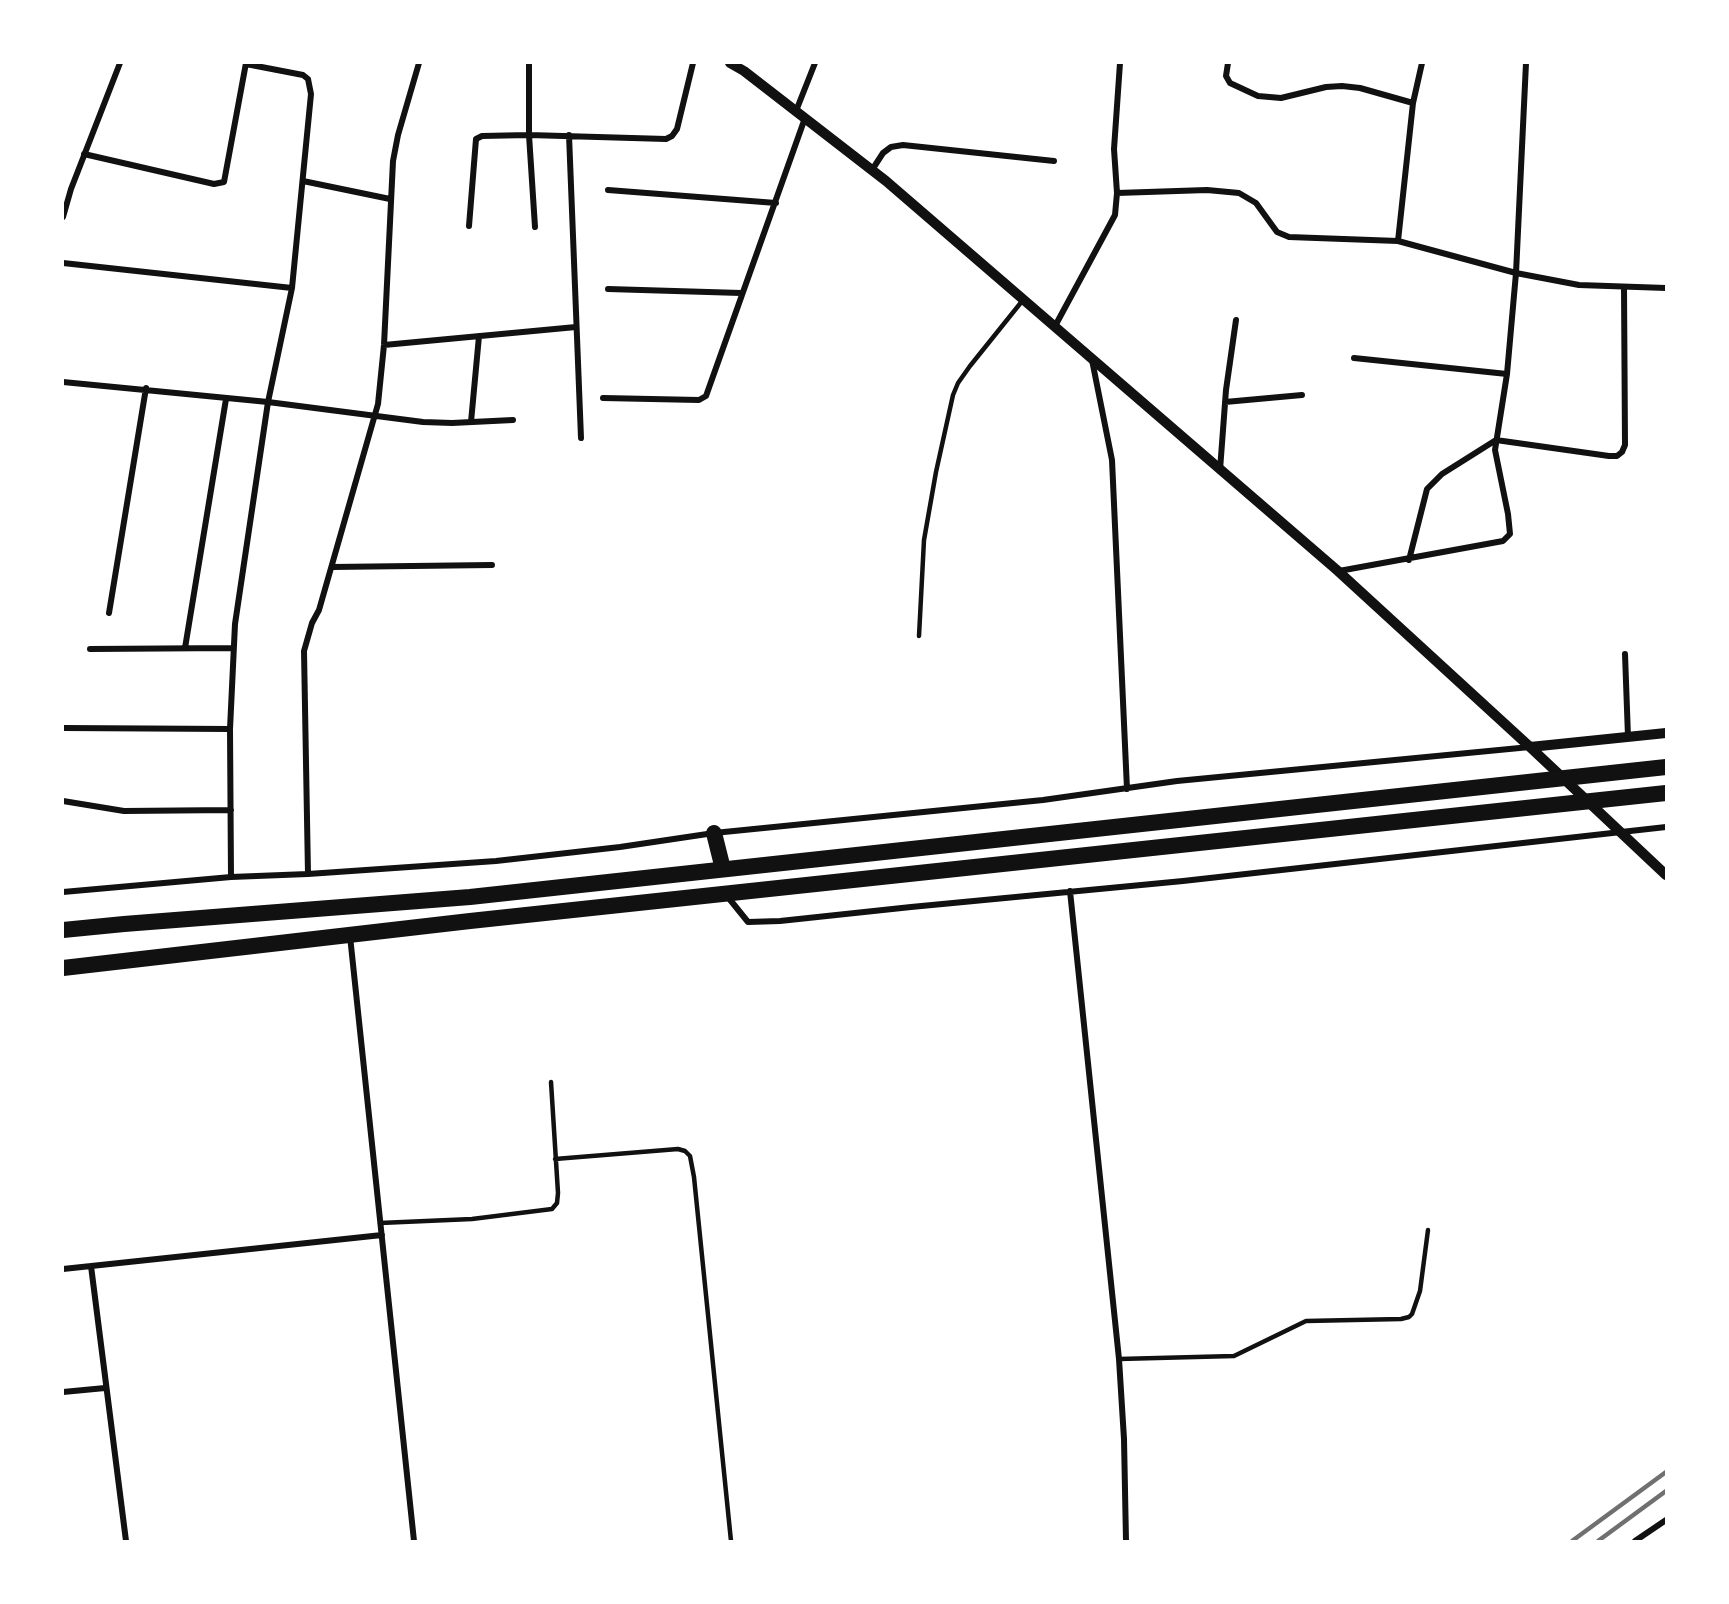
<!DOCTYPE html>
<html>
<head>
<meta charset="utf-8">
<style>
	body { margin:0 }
	#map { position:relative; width:1729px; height:1604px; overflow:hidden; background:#fff; font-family:Mulish,sans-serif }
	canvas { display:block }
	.frame { position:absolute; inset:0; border:64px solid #fff; pointer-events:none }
</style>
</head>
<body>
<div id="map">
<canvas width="1729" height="1604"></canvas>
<div class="frame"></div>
</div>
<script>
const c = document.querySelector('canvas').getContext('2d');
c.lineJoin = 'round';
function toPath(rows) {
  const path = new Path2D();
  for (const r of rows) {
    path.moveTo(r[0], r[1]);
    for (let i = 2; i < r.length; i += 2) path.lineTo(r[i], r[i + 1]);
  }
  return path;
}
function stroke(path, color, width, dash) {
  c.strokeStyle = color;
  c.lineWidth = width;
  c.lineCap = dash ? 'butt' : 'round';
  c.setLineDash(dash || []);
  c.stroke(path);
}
stroke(toPath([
	[919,636,924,540,936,472,953,395,958,383,970,366,1023,300],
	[555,1159,678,1149,685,1151,690,1156,694,1177,731,1541],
	[380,1223,472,1219,552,1209,557,1203,558,1193,551,1082],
	[1119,1359,1234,1356,1306,1321,1401,1319,1409,1317,1412,1314,1420,1291,1428,1230]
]), '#111', 4.5);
stroke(toPath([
	[529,63,529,135,535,227],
	[1228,63,1226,76,1230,83,1258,96,1281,98,1326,87,1342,86,1360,88,1413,103],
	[796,111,815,63],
	[569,135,581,438],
	[84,154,214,184,224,182,246,63],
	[872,170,883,153,891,147,903,145,1054,161],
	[303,181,390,199],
	[608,190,776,203],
	[1117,193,1207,190,1239,193,1256,203,1277,232,1289,237,1398,241,1516,273,1579,285,1666,288],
	[63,217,71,189,120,63],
	[469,226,476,139,482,136,529,135,666,139,672,136,677,129,693,63],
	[1398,241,1413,103,1422,63],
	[63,263,292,288],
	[608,289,741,293],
	[1054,328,1115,215,1117,193,1114,149,1120,63],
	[384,345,576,327],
	[1354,358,1507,374,1516,273,1526,63],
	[1092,360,1112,460,1127,789],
	[63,382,268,402,423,422,452,423,513,420],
	[603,398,699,400,706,396,805,118],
	[1225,402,1302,395],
	[471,422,479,336],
	[1220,470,1226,390,1236,320],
	[1409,560,1427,489,1442,474,1496,440,1609,456,1617,456,1622,452,1625,445,1624,287],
	[332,567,492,565],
	[1339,571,1503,541,1510,534,1508,514,1495,450,1507,374],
	[109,613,146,388],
	[185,648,226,399],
	[90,649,233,648],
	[1625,654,1628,737],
	[63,728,230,729],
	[63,801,124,811,231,810],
	[308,874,304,651,312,623,319,610,378,404,384,345,393,161,398,135,419,63],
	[231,877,230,729,235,624,268,402,292,288,311,94,308,79,303,75,246,64],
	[1070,891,1119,1359,1124,1439,1126,1541],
	[63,892,231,877,308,874,496,861,620,847,714,833,1043,800,1177,781,1530,747],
	[727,896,748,922,780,921,911,907,1183,881,1666,827],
	[350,936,414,1541],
	[91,1266,126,1541],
	[63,1269,382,1235],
	[63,1392,105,1388],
	[1635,1541,1666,1520]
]), '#111', 6);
stroke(toPath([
	[730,63,744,71,886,181,1338,571,1530,747,1666,875],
	[1530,747,1666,733]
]), '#111', 10);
stroke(toPath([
	[714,833,723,869],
	[63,930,124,924,470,897,1666,767],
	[63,968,470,921,1666,793]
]), '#111', 16);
stroke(toPath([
	[1572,1541,1666,1472],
	[1598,1541,1666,1491]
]), '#707070', 4.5);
</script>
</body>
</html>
